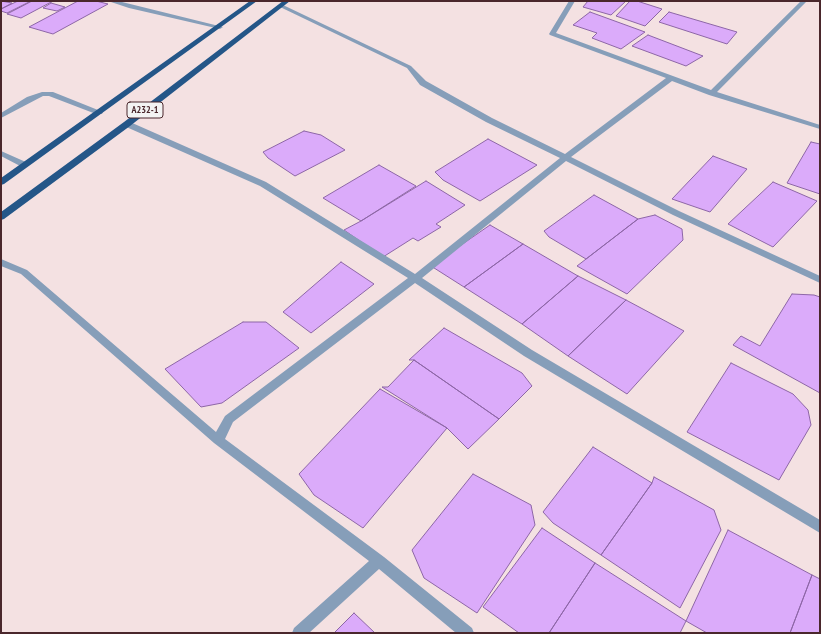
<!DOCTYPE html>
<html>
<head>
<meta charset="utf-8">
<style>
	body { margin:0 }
	#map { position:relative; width:821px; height:634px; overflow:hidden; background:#f4e1e2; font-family:"PT Sans Narrow",sans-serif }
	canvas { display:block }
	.frame { position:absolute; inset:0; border:2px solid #4a272c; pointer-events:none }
</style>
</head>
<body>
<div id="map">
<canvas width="821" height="634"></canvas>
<div class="frame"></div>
</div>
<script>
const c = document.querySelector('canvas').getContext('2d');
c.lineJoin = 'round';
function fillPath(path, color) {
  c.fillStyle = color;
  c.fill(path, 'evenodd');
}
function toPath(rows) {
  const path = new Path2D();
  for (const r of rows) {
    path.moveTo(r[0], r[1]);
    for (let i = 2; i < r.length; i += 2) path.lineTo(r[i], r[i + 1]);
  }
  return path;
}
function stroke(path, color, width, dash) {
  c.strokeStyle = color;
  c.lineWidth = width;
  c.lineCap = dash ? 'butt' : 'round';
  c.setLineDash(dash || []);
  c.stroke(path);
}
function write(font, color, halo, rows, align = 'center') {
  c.font = font + ' "PT Sans Narrow",sans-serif';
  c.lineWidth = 3;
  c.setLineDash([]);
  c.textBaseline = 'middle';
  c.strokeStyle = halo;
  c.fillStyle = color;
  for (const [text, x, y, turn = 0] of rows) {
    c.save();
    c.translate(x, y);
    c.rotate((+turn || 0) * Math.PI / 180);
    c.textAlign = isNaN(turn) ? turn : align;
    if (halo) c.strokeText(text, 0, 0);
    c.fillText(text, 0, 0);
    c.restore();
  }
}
const building = toPath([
	[1,1,12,3,1,9,1,1],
	[18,1,31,1,7,13,1,11,1,9,18,1],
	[32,1,53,1,21,18,7,14,32,1],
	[78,1,96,1,108,4,53,34,29,27,78,1],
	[588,1,626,1,611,15,583,7,588,1],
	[630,1,637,1,662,9,645,26,616,16,630,1],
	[51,3,65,7,57,11,43,8,51,3],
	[590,12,645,32,621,49,592,38,597,33,573,25,590,12],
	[669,12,737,32,727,44,659,22,669,12],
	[648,35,703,56,686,66,632,46,648,35],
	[304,131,321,135,345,150,295,176,268,158,263,152,304,131],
	[488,139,537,165,480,201,443,180,435,172,488,139],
	[811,142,820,144,820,194,787,183,811,142],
	[713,156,747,169,710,212,672,199,713,156],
	[379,165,416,186,361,221,323,198,379,165],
	[426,181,465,205,436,224,441,227,418,241,413,238,383,257,344,230,361,221,426,181],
	[773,182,817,201,773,247,728,224,773,182],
	[594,195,638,219,586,259,549,237,544,231,594,195],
	[655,215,682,229,683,240,627,294,577,266,638,219,655,215],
	[490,225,523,244,464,287,431,266,490,225],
	[523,244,578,276,522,324,464,287,523,244],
	[341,262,374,284,311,333,283,312,341,262],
	[578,276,626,300,568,356,522,324,578,276],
	[792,294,814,295,820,297,820,393,733,345,741,336,760,346,792,294],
	[626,300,684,331,627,394,568,356,626,300],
	[243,322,266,322,299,348,222,403,201,407,165,369,243,322],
	[444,328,522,373,532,386,499,419,414,360,409,360,444,328],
	[414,360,499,419,468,449,447,428,382,387,388,387,414,360],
	[731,363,793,394,808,410,811,425,779,480,687,432,731,363],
	[380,389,447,428,363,528,314,495,299,474,380,389],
	[593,447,652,483,601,555,553,523,543,512,593,447],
	[473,474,531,505,535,525,477,613,424,578,412,550,473,474],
	[654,477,714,510,721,530,680,608,601,555,652,483,654,477],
	[542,528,595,563,549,633,519,633,483,607,542,528],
	[728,530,812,575,790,633,707,633,686,621,728,530],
	[595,563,686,621,680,633,549,633,595,563],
	[812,575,820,579,820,633,790,633,812,575],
	[354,613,375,633,334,633,354,613]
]);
fillPath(building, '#dbabfa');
stroke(building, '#8d66a6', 1);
fillPath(toPath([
	[42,92,53,92,103,112,102,114,96,114,49,96,43,96,1,118,1,113,27,97,42,92],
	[1,151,28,163,29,165,25,167,22,167,1,156,1,151]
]), '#869eb9');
fillPath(toPath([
	[108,1,118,1,223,27,220,29,129,8,108,1],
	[569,1,575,1,556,33,711,90,801,1,807,1,717,92,820,125,820,129,709,95,672,81,571,157,679,211,820,276,820,283,673,215,566,161,422,278,532,350,820,520,820,533,524,356,415,283,233,422,225,439,384,557,472,628,474,633,456,633,379,569,309,633,292,633,294,628,369,561,214,443,21,274,1,266,1,259,27,270,216,432,225,416,408,278,260,186,124,126,124,122,130,122,266,182,415,274,560,158,486,122,420,85,407,68,278,6,283,5,411,66,426,81,492,118,565,154,666,78,550,35,549,34,569,1]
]), '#869eb9');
fillPath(toPath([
	[250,1,257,1,4,184,1,185,1,178,250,1],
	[283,1,290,1,130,126,4,219,1,220,1,212,124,122,283,1]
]), '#245688');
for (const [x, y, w] of [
	[145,110,36]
]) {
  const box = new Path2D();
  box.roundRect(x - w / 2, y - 8, w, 16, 3);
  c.fillStyle = '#f3f3f3';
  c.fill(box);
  stroke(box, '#4a272c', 1);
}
write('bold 10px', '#4a272c', null, [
	["A232-1",145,110]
]);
</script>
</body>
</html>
